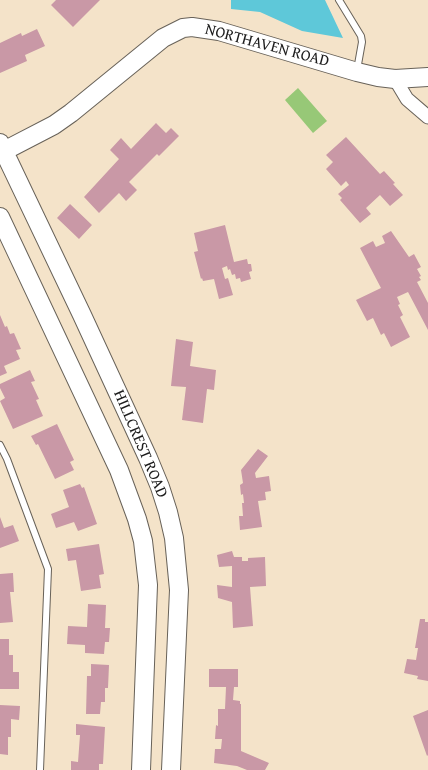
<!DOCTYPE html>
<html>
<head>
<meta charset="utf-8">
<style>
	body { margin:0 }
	canvas { display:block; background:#f4e3c9 }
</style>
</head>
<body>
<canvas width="428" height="770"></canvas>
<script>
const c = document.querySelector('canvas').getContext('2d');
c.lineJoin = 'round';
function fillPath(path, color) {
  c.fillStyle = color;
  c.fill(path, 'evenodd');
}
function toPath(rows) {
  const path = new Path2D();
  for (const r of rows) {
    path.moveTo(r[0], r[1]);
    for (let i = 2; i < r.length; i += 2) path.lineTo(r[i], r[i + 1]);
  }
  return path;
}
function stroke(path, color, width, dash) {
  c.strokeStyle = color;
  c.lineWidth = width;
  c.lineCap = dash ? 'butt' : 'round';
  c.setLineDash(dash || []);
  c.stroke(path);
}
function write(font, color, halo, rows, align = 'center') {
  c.font = font + ' "Gentium Book Plus",serif';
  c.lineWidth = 3;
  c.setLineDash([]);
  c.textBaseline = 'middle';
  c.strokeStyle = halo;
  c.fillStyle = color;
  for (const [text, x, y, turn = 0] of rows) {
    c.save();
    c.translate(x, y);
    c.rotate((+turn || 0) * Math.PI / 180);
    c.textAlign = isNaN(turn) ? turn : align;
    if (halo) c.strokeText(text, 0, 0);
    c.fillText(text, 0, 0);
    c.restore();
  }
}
fillPath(toPath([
	[298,88,327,121,313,133,285,100]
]), '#97c877');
fillPath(toPath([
	[231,0,325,0,343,38,302,31,260,12,231,9]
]), '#5ec8d9');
fillPath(toPath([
	[56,0,100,0,73,27,51,5],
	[37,29,45,46,25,55,27,61,0,73,0,43,21,33,22,36],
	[156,123,166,133,171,128,179,136,159,156,157,154,129,182,137,190,126,201,119,193,99,213,84,197,119,159,110,150,121,138,131,149],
	[346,137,380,174,384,171,395,183,393,184,403,195,390,206,380,195,366,208,371,214,360,223,340,200,342,198,338,194,349,185,346,181,341,186,326,169,333,162,326,155],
	[70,204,92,225,79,239,57,218],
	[225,225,234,262,247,259,248,264,251,264,252,271,249,272,251,279,241,282,240,278,236,279,235,274,232,275,230,269,228,270,227,266,222,268,225,279,228,278,233,295,219,299,214,279,203,281,202,278,201,279,194,252,198,251,194,233],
	[391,231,409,257,414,254,421,267,417,269,421,276,419,277,421,280,417,282,428,303,428,330,408,292,397,297,400,304,398,305,403,315,400,317,410,337,391,347,384,333,381,335,373,318,367,321,356,300,381,288,360,248,373,241,376,247,385,243,382,236],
	[0,315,5,327,7,326,10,334,14,333,21,349,16,350,20,359,4,366,7,373,0,376],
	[176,339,193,342,190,366,216,370,214,390,207,389,203,423,182,420,186,387,171,386],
	[30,370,35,381,31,382,39,399,36,400,43,416,13,429,0,401,5,398,0,388,0,384],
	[57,424,74,460,70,462,74,470,55,479,38,444,36,445,31,436],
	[258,449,268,456,255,473,256,478,269,476,271,491,265,492,266,500,258,501,262,527,240,530,239,516,243,516,242,503,244,503,243,494,241,495,240,485,243,483,241,470],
	[80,484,82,488,84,487,97,524,78,531,74,522,56,528,51,514,69,507,63,490],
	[0,517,4,528,13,525,19,541,0,548],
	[99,544,104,574,99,575,101,588,81,591,76,560,68,561,66,549],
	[232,551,234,557,242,557,242,561,248,561,248,558,265,557,266,586,250,587,253,626,233,628,232,602,218,598,217,585,232,587,232,566,219,567,217,555],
	[13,573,14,592,10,592,13,622,0,623,0,574],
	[88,604,106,605,105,628,110,628,109,642,105,642,104,654,85,653,85,645,67,644,68,626,87,627],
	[420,619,425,619,425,622,428,622,428,681,417,679,418,676,404,673,407,659,416,660,418,648,415,648],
	[0,639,9,639,9,655,13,655,13,672,19,672,19,689,0,689],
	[91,664,109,665,108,688,105,688,105,702,101,702,100,714,86,714,87,676,91,676],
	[209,669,238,669,238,687,234,687,233,700,240,701,240,704,241,704,241,751,269,763,265,770,247,770,237,766,214,763,215,749,221,749,222,739,215,739,216,725,218,726,218,709,225,709,226,687,209,687],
	[0,705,20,706,19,720,11,719,11,737,8,737,8,755,0,754],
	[428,710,428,755,427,756,413,716],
	[76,724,105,727,103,764,99,764,99,770,71,770,71,761,78,762,80,735,76,735]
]), '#c998a6');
const lane = toPath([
	[339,0,361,36,362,42,357,70],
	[0,445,7,459,48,569,40,770]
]);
const street = toPath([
	[395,79,407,99,428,117]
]);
const secondary = toPath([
	[0,143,82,315,148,458,160,487,168,512,174,538,179,590,171,770],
	[0,153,54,125,71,113,163,38,183,28,192,27,219,31,357,72,378,77,395,79,428,77],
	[0,217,119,470,137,519,143,541,148,585,141,770]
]);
stroke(lane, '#686259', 8);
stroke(street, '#686259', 15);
stroke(secondary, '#686259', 20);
stroke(lane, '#fff', 6);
stroke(street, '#fff', 13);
stroke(secondary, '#fff', 18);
write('16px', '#1c1c1c', '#fff', [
	["NORTHAVEN ROAD",267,46,15],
	["HILLCREST ROAD",140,444,67]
]);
</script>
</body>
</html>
